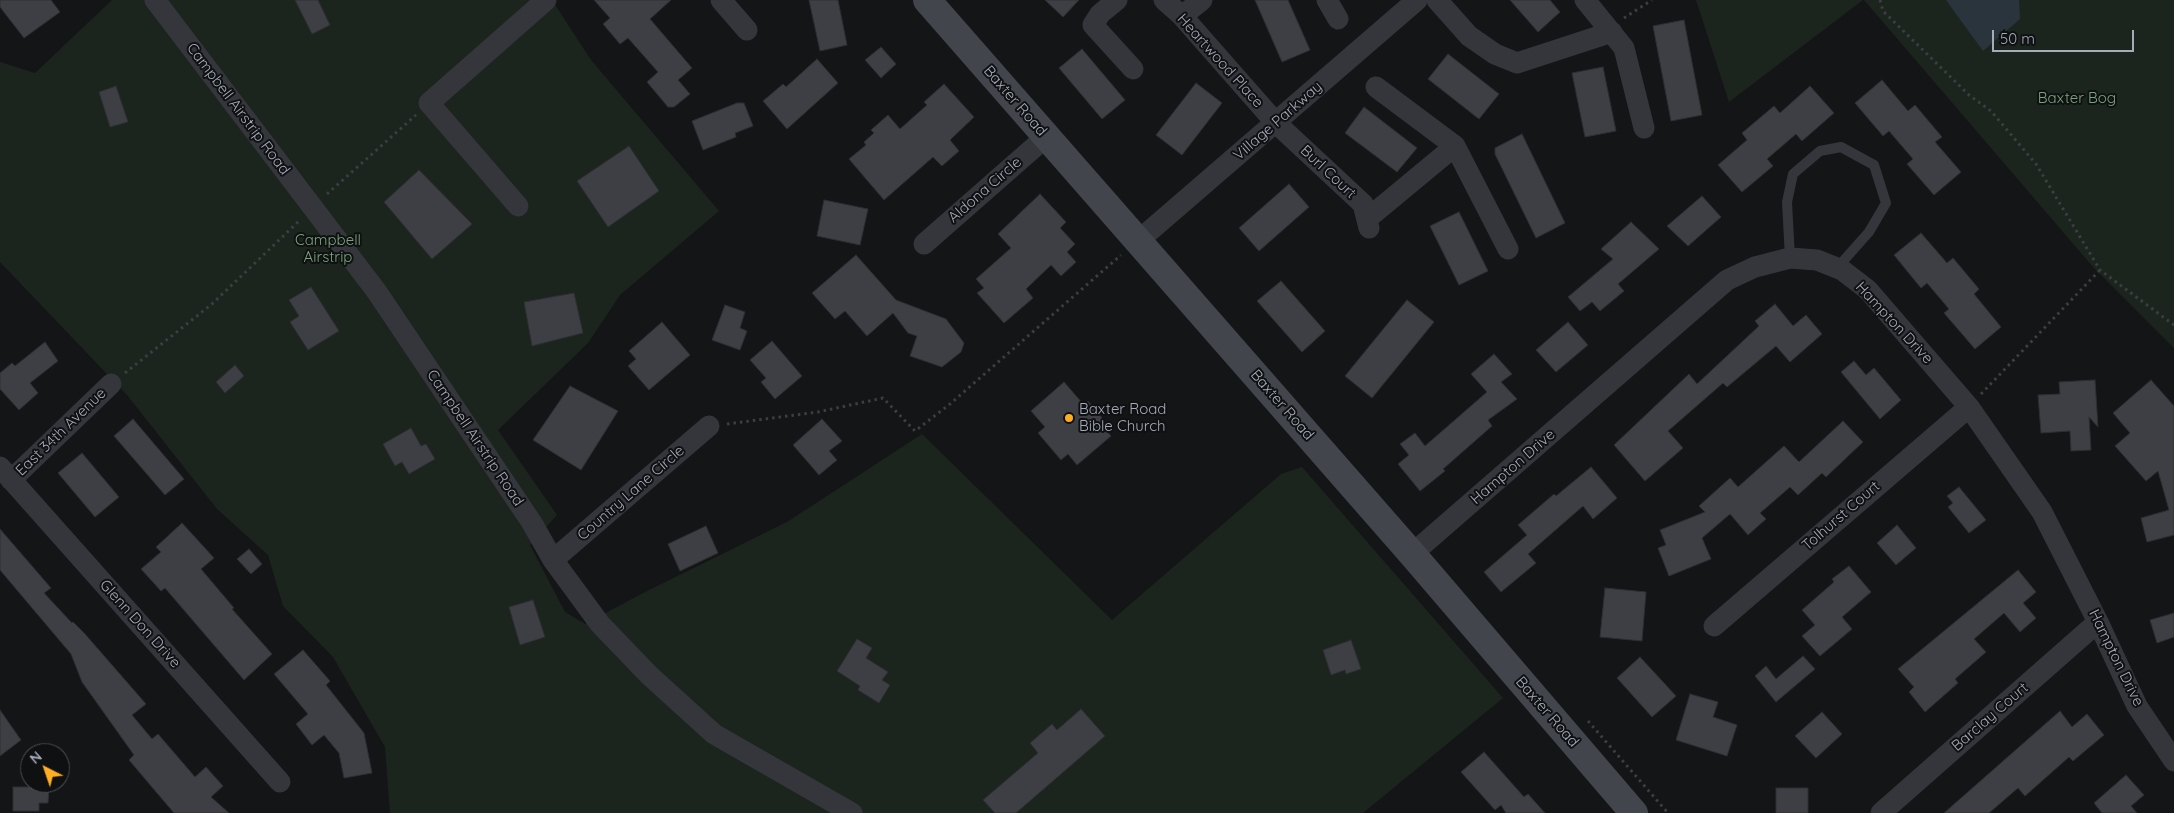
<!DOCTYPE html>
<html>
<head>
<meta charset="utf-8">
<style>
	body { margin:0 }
	#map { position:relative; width:2174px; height:813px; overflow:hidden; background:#141517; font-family:Quicksand,sans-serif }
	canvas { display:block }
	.north { position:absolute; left:20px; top:743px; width:50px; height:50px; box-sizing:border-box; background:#0f1012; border:1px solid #4b4e54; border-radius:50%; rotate:319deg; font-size:14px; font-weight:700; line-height:20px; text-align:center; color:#a5abb8 }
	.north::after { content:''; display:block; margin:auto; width:18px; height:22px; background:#ffae24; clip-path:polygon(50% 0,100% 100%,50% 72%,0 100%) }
	.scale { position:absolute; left:1992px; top:30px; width:142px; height:22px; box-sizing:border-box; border:2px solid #a5abb8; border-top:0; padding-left:6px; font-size:15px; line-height:18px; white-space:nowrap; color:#a5abb8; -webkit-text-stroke:4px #0f1012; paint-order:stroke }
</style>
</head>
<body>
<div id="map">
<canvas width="2174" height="813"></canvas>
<div class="north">N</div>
<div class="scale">50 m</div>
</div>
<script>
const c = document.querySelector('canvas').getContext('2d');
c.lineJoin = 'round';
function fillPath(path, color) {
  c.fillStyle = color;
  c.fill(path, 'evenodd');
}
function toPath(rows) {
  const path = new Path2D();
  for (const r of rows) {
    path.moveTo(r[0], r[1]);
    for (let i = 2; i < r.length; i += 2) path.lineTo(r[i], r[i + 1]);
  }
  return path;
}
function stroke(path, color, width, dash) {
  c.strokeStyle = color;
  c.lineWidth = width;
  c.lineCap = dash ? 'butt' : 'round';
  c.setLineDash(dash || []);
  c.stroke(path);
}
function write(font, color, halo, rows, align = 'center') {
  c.font = font + ' Quicksand,sans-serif';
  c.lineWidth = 4;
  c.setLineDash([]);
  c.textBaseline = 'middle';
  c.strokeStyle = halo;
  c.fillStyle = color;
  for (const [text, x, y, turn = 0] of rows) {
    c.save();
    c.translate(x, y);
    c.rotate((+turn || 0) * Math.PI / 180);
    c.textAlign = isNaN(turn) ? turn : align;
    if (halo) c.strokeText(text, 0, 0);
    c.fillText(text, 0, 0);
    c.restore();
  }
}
fillPath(toPath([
	[112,0,552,0,591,60,719,211,620,295,588,343,498,430,557,515,530,545,565,612,585,624,647,591,787,522,922,434,1112,620,1281,474,1302,467,1503,698,1363,813,390,813,385,747,333,657,283,606,268,555,217,509,127,395,0,262,0,62,35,73],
	[1696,0,1863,0,1729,102],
	[1864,0,2174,0,2174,348,2093,267]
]), '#1c251d');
fillPath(toPath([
	[1946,0,2019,0,2020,19,1983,51]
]), '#29343c');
const building = toPath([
	[0,0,51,0,60,12,24,38,0,7,0,0],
	[295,0,318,0,330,25,312,34,295,0],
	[594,0,671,0,650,19,692,68,678,80,690,94,674,107,668,107,647,82,658,72,628,38,620,44,603,24,610,18,594,0],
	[809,0,838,0,847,45,820,51,809,0],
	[1045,0,1079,0,1063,17,1045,0],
	[1255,0,1288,0,1310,50,1282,62,1255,0],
	[1510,0,1550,0,1560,12,1538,32,1510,0],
	[1684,20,1702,115,1671,121,1653,26,1684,20],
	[881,47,896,64,881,78,865,60,881,47],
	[1082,49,1125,100,1102,119,1059,68,1082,49],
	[1448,54,1499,94,1479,119,1428,79,1448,54],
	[817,59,838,83,787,129,763,101,783,84,786,87,817,59],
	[1603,67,1616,131,1585,137,1572,73,1603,67],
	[1882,80,1908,111,1915,105,1942,137,1935,142,1961,172,1934,195,1907,164,1913,159,1889,131,1883,136,1855,103,1882,80],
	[1196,83,1222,103,1182,155,1156,135,1196,83],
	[944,84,974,117,950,140,959,151,942,166,933,157,884,200,849,159,866,145,864,142,874,133,871,130,888,115,900,129,927,105,924,102,944,84],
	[116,86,128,122,110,127,99,92,116,86],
	[1810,86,1834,113,1802,141,1796,134,1767,159,1773,166,1742,192,1718,165,1747,140,1742,133,1774,106,1780,113,1810,86],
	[737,103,744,103,753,126,735,133,736,137,703,150,692,121,737,103],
	[1364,107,1417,148,1397,172,1345,133,1364,107],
	[1522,134,1565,223,1536,238,1495,154,1495,148,1522,134],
	[629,146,659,191,608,227,577,181,629,146],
	[419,170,472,224,432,259,384,202,419,170],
	[1289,184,1309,207,1259,251,1239,228,1289,184],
	[1040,194,1066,222,1060,228,1075,244,1067,252,1076,262,1061,276,1051,265,1026,289,1033,298,1004,323,977,293,984,288,976,279,1011,248,998,234,1040,194],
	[1702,196,1721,217,1688,246,1667,226,1702,196],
	[824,200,868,209,860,245,817,236,824,200],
	[1459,212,1488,271,1459,285,1430,226,1459,212],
	[1631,222,1659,249,1618,284,1624,291,1600,311,1592,302,1580,311,1568,297,1613,259,1601,249,1631,222],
	[1921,233,1947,263,1953,258,1979,289,1974,294,2001,327,1975,349,1944,313,1949,309,1927,283,1921,288,1894,255,1921,233],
	[856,255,896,300,946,319,964,343,961,352,942,367,910,356,917,336,908,333,893,313,867,336,845,311,835,319,812,293,856,255],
	[1281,281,1325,331,1302,352,1257,301,1281,281],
	[311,287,339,331,308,350,290,322,299,316,289,300,311,287],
	[574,293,583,333,532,346,524,302,574,293],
	[1407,300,1434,322,1372,398,1345,376,1407,300],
	[1775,304,1793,326,1806,315,1822,334,1790,362,1776,346,1727,387,1723,383,1668,431,1683,448,1645,481,1614,445,1689,374,1697,384,1759,326,1755,321,1775,304],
	[725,305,745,312,740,328,747,331,740,350,712,340,725,305],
	[662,322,690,355,649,390,628,366,636,359,629,351,662,322],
	[1568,322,1588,345,1556,372,1536,350,1568,322],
	[772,341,802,376,775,399,761,382,766,378,750,360,772,341],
	[45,342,58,361,30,383,38,393,19,410,0,389,0,373,12,363,15,366,45,342],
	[1494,354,1512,374,1501,382,1517,399,1488,420,1492,426,1443,469,1445,471,1420,491,1398,464,1409,455,1400,444,1415,433,1425,446,1487,392,1471,374,1494,354],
	[1854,361,1866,375,1874,368,1901,400,1880,419,1841,372,1854,361],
	[235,365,244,376,225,393,216,382,235,365],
	[2095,380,2098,427,2089,417,2091,450,2071,451,2070,431,2041,433,2038,395,2060,394,2059,382,2095,380],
	[2151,380,2174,406,2174,535,2147,542,2141,518,2169,510,2158,471,2146,481,2115,446,2130,433,2113,413,2151,380],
	[1064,382,1084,405,1088,401,1108,425,1104,428,1111,436,1077,465,1068,454,1061,460,1038,433,1045,427,1031,411,1064,382],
	[570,386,618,411,581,470,533,440,570,386],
	[133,419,184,479,165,495,114,436,133,419],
	[822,419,842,441,829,451,837,460,819,475,793,445,822,419],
	[1843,421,1863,442,1826,477,1822,473,1798,495,1790,487,1760,513,1766,519,1748,535,1730,514,1702,538,1711,559,1669,576,1658,548,1666,545,1660,530,1705,512,1699,506,1730,478,1738,487,1784,446,1799,462,1843,421],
	[411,428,421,446,426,444,435,459,409,474,402,462,395,466,383,444,411,428],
	[82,453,119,497,95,517,58,473,82,453],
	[1591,467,1617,498,1593,519,1583,506,1528,554,1536,563,1501,592,1484,572,1527,535,1518,525,1554,494,1556,496,1591,467],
	[1959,487,1986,520,1969,533,1948,507,1953,503,1947,496,1959,487],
	[182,523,214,558,201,569,234,608,232,609,272,654,244,680,165,588,161,591,141,569,161,552,156,547,182,523],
	[1897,525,1916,548,1896,565,1877,543,1897,525],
	[706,526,718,553,680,571,668,544,706,526],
	[0,529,51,588,44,593,72,623,73,622,85,634,146,704,132,715,152,739,158,734,195,777,206,767,223,786,211,797,229,813,174,813,129,760,134,755,82,682,71,654,0,570,0,529],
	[249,549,262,564,251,574,237,559,249,549],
	[1849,566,1871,592,1842,617,1852,629,1820,656,1802,636,1815,625,1802,610,1834,582,1832,579,1849,566],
	[2018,570,2036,592,2023,603,2036,618,2020,632,2004,613,1974,639,1986,652,1955,679,1958,683,1925,712,1909,692,1914,687,1898,669,2018,570],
	[1605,588,1646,592,1642,641,1600,637,1605,588],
	[533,600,545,637,520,645,509,607,533,600],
	[2174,613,2174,637,2157,643,2150,620,2174,613],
	[857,639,872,648,866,658,888,672,882,680,890,685,879,703,858,690,860,686,837,671,857,639],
	[1351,640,1361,669,1346,674,1345,670,1331,675,1323,650,1351,640],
	[303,650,330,681,326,685,364,733,372,773,344,778,339,753,324,735,312,745,296,724,308,714,274,674,303,650],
	[1803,656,1815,669,1776,702,1755,676,1766,666,1776,679,1803,656],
	[1640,657,1676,696,1652,717,1617,678,1640,657],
	[1690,694,1718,702,1713,717,1737,725,1727,756,1676,740,1690,694],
	[1081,709,1105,736,1016,813,995,813,983,800,1038,753,1030,743,1052,724,1057,730,1081,709],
	[0,710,21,740,0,756,0,710],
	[2060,711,2072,727,2087,714,2104,735,2073,761,2069,757,2025,796,2018,788,1989,813,1944,813,2060,711],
	[1822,712,1842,734,1816,758,1795,736,1822,712],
	[1484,752,1524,797,1528,794,1545,813,1506,813,1501,805,1495,810,1461,772,1484,752],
	[2126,775,2144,795,2131,806,2137,813,2102,813,2094,803,2126,775],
	[13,787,49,787,48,803,39,803,39,811,13,811,13,787],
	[1776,788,1808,788,1808,813,1776,813,1776,788]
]);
fillPath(building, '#3e3f44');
stroke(building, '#2e2e33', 1);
stroke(toPath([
	[1880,0,1883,11,1969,95,1991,111,2036,164,2100,270,2174,325],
	[1624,18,1652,0],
	[327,194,416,115],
	[125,373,212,304,299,221],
	[1981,394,2100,270],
	[727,424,818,412,883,398,915,431,950,404,1121,255],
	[1588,721,1668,813]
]), '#3b3e43', 3, [2.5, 4]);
stroke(toPath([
	[1790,258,1787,202,1793,174,1820,151,1841,147,1874,165,1886,203,1869,232,1837,268]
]), '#35363c', 10);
stroke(toPath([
	[155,0,377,292,532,523,553,560,600,624,649,675,714,734,852,813],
	[721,0,747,30],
	[1117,0,1100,14,1093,25,1133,69],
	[1164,0,1182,16,1276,123,1363,204,1369,228],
	[1327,0,1338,19],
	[1437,0,1469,36,1495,54,1517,63,1612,32],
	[1585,0,1624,48,1644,128],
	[1182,16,1202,0],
	[1376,87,1455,146,1508,249],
	[518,206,429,103,546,0],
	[1367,219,1455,146],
	[1138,241,1417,0],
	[924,244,1047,136],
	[0,467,280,782],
	[11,480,111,384],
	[1412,554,1727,280,1755,267,1790,258,1817,260,1842,270,1868,290,1969,407,2042,512,2098,622,2137,706,2174,761],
	[553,560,709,426],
	[1714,626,1969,407],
	[1881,813,2098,622]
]), '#35363c', 21);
stroke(toPath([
	[927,0,1412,554,1634,813]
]), '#43454c', 28);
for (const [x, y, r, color] of [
	[1069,418,5,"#ffae24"]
]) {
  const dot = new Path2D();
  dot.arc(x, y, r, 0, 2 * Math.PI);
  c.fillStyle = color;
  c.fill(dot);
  stroke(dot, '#0f1012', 2);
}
write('15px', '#a5abb8', '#0f1012', [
	["Heartwood Place",1220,61,48],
	["Baxter Road",1015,101,49],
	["Campbell Airstrip Road",238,109,53],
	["Village Parkway",1278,121,-41],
	["Burl Court",1328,172,43],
	["Aldona Circle",985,190,-41],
	["Hampton Drive",1894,323,47],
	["Baxter Road",1282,405,49],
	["East 34th Avenue",61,432,-44],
	["Campbell Airstrip Road",475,438,56],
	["Hampton Drive",1513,467,-41],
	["Country Lane Circle",631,493,-41],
	["Tolhurst Court",1841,516,-41],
	["Glenn Don Drive",140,624,48],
	["Hampton Drive",2116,658,64],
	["Baxter Road",1547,712,49],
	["Barclay Court",1990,717,-41]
]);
write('15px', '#7aa57b', '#0f1012', [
	["Baxter Bog",2077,98],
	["Campbell",328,240],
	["Airstrip",328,257]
]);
write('15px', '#a5abb8', '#0f1012', [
	["Baxter Road",1079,409],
	["Bible Church",1079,426]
], 'left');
</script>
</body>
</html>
